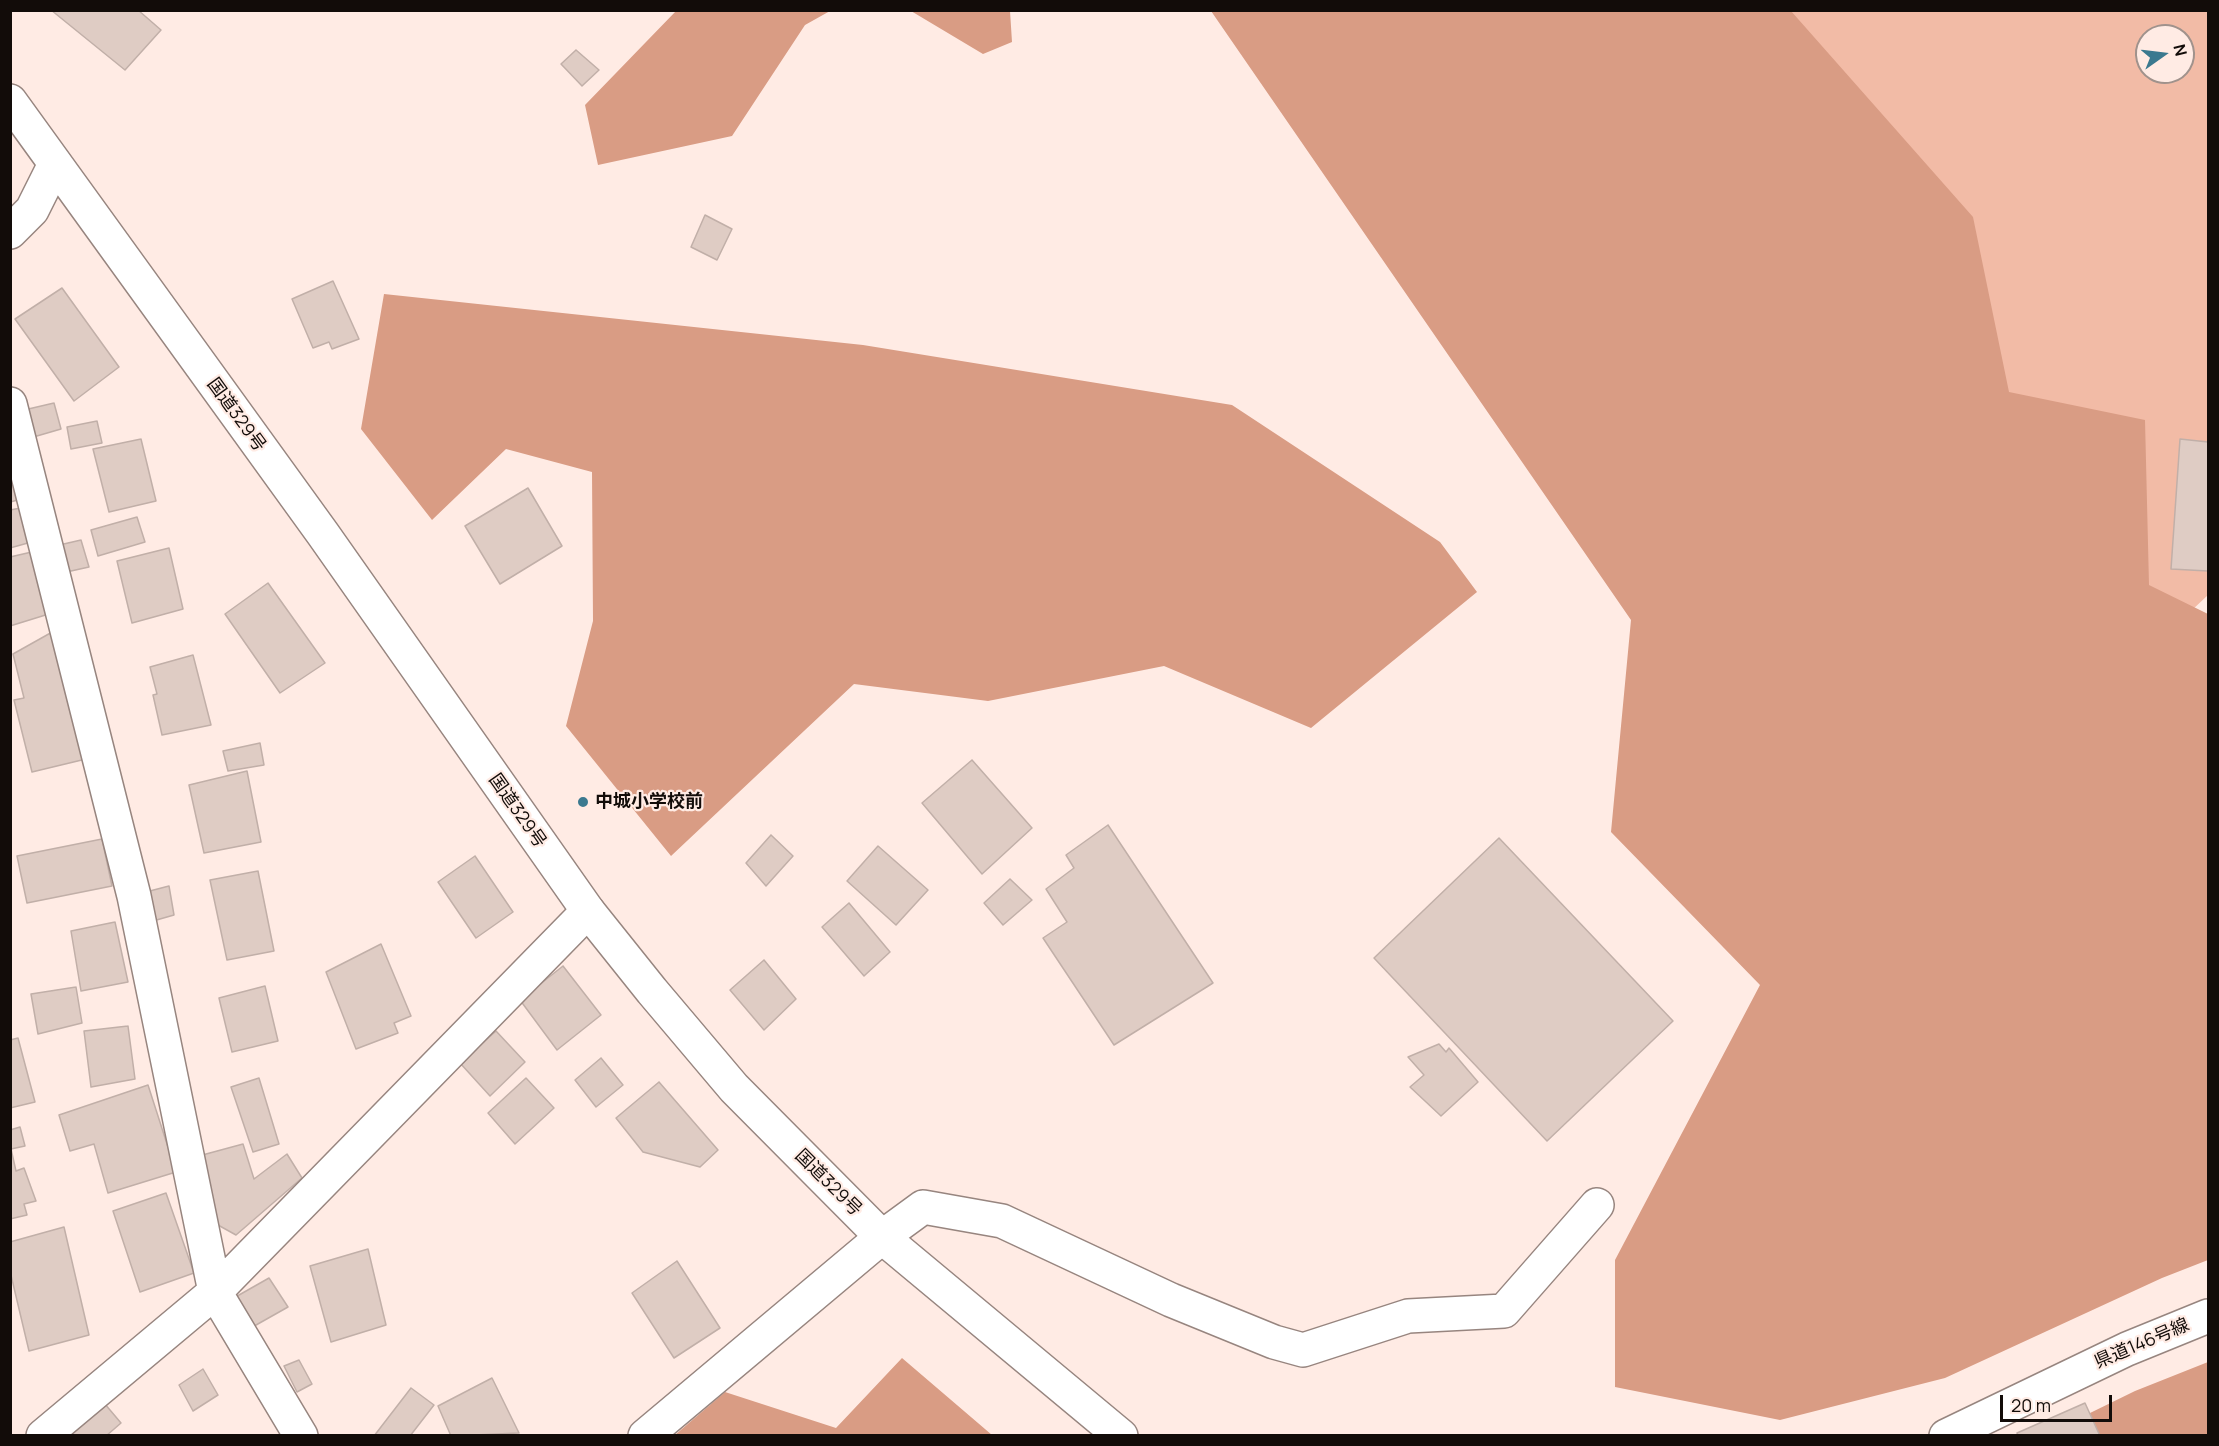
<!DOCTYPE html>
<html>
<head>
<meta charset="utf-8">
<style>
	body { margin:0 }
	#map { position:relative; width:2219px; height:1446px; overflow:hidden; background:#ffebe4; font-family:Manrope,sans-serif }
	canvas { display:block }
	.frame { position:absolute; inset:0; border:12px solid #120c09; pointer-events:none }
	.north { position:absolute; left:2135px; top:24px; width:60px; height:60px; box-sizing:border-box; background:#ffebe4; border:2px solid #a0928c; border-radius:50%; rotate:76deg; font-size:16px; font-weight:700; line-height:24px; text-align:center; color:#120c09 }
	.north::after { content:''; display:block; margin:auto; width:21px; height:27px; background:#3b798f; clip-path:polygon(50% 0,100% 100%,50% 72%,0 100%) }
	.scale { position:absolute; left:2000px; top:1395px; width:112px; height:27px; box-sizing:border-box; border:3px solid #120c09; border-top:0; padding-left:8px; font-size:18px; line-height:21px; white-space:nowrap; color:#120c09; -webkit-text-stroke:4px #ffebe4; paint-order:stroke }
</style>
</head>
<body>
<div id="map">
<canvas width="2219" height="1446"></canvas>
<div class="frame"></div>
<div class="north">N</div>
<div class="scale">20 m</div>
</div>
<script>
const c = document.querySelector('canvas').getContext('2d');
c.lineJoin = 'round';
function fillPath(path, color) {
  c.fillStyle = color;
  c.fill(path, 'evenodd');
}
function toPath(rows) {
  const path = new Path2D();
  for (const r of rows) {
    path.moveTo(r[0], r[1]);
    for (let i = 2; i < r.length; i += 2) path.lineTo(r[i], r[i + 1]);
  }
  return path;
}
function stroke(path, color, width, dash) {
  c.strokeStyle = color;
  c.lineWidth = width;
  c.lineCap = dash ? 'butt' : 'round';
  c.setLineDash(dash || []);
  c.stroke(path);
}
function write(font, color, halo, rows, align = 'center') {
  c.font = font + ' Manrope,"Noto Sans JP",sans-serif';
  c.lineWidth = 4.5;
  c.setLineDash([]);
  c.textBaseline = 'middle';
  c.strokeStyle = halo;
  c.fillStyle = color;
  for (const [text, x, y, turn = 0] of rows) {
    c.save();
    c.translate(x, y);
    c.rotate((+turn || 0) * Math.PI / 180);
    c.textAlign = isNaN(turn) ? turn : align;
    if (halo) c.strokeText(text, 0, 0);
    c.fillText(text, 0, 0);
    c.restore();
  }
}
fillPath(toPath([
	[1263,11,2208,11,2208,595,2121,677],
	[2147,36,2183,36,2183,72,2147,72]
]), '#f2bba6');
fillPath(toPath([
	[676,11,830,11,805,25,732,136,598,165,585,105],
	[911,11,1010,11,1012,42,983,54],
	[1211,11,1791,11,1973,217,2009,392,2145,420,2149,585,2208,614,2208,1260,2162,1278,1945,1378,1780,1420,1615,1387,1615,1260,1760,985,1611,832,1631,620],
	[384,294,863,345,1232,405,1440,542,1477,592,1311,728,1164,666,988,701,854,684,671,856,566,726,593,621,592,472,506,449,432,520,361,429],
	[902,1358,992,1435,675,1435,725,1392,836,1428],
	[2208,1362,2208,1435,2043,1436,2135,1391]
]), '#d99c84');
const building = toPath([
	[51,10,138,10,161,30,125,70,51,10],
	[576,50,599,70,582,86,561,64,576,50],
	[705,215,732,229,717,260,691,247,705,215],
	[333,281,359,339,332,349,329,342,313,348,292,299,333,281],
	[62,288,119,367,74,401,15,319,62,288],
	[54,403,61,429,30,438,24,410,54,403],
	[97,421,102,443,71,449,67,427,97,421],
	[141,439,156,501,109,512,93,449,141,439],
	[2180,439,2208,442,2208,571,2171,569,2180,439],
	[10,455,22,499,10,502,10,455],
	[528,488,562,546,500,584,465,526,528,488],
	[26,507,35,541,10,548,10,510,26,507],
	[137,517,145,542,98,556,91,530,137,517],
	[81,540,89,567,62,573,55,546,81,540],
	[169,548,183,609,132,623,117,561,169,548],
	[36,551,52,613,10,626,10,557,36,551],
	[268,583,325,663,280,693,225,614,268,583],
	[54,631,86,759,32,772,14,700,24,698,13,654,54,631],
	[193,655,211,725,162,735,153,695,157,694,150,667,193,655],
	[260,743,264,765,228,771,223,751,260,743],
	[972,760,1032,828,982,874,922,803,972,760],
	[247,771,261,842,204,853,189,785,247,771],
	[1108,825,1213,983,1114,1045,1043,938,1067,922,1046,889,1074,868,1066,855,1108,825],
	[771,835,793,856,766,886,746,863,771,835],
	[1499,838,1673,1021,1547,1141,1374,958,1499,838],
	[102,839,112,886,27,903,17,856,102,839],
	[878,846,928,890,896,925,847,881,878,846],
	[475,856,513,912,476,938,438,882,475,856],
	[258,871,274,951,227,960,210,880,258,871],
	[1010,879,1032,900,1003,925,984,903,1010,879],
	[169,886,174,915,146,923,142,893,169,886],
	[849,903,890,952,864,976,822,927,849,903],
	[115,922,128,982,81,991,71,931,115,922],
	[381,944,411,1016,394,1023,398,1033,356,1049,326,972,381,944],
	[764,960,796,999,764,1030,730,990,764,960],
	[563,966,601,1015,557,1050,520,1000,563,966],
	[265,986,278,1041,232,1052,219,998,265,986],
	[76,987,82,1023,38,1034,31,994,76,987],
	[128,1026,135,1079,91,1087,84,1031,128,1026],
	[496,1031,525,1062,490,1096,460,1063,496,1031],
	[18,1038,35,1102,10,1108,10,1040,18,1038],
	[1439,1044,1446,1052,1449,1048,1478,1082,1441,1116,1410,1087,1424,1075,1408,1057,1439,1044],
	[601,1058,623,1085,596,1107,575,1080,601,1058],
	[259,1078,279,1144,253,1152,231,1087,259,1078],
	[526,1078,554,1108,515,1144,488,1113,526,1078],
	[659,1082,718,1150,700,1167,643,1152,616,1118,659,1082],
	[148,1085,176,1172,108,1193,94,1144,70,1151,59,1115,148,1085],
	[20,1127,25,1146,11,1149,16,1171,24,1168,36,1201,24,1204,27,1215,10,1219,10,1130,20,1127],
	[243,1144,254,1179,287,1154,302,1178,236,1235,218,1225,195,1157,243,1144],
	[166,1193,194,1273,140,1292,113,1211,166,1193],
	[64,1227,89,1335,29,1351,10,1271,10,1242,64,1227],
	[368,1249,386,1325,331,1342,310,1266,368,1249],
	[677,1261,720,1328,674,1358,632,1293,677,1261],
	[269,1278,288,1307,249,1329,232,1299,269,1278],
	[299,1360,312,1384,297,1392,284,1366,299,1360],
	[203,1369,218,1395,193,1411,179,1385,203,1369],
	[492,1378,519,1433,451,1436,438,1406,492,1378],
	[411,1388,434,1405,410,1436,374,1436,411,1388],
	[99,1397,121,1423,106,1436,56,1436,99,1397],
	[2085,1403,2100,1436,2018,1436,2017,1433,2085,1403]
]);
fillPath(building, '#dfccc4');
stroke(building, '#c1afa8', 1.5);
const minor = toPath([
	[10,232,32,210,55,164],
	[10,404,134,896,215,1292,301,1436],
	[43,1436,215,1292,588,911],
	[645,1436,882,1237,923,1207,1002,1221,1171,1300,1274,1342,1303,1350,1408,1316,1504,1311,1597,1205]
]);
const secondary = toPath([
	[1946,1436,2127,1349,2208,1316]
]);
const trunk = toPath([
	[10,101,323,534,588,911,652,991,734,1088,882,1237,1121,1436]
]);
stroke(minor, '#97857f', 36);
stroke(secondary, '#97857f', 36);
stroke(trunk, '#97857f', 36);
stroke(minor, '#fff', 33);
stroke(secondary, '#fff', 33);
stroke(trunk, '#fff', 33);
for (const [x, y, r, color] of [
	[583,802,6,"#3b798f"]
]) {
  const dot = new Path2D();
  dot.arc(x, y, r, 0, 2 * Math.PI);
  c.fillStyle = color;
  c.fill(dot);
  stroke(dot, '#ffebe4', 2);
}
write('18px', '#120c09', '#ffebe4', [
	["国道329号",236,415,54],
	["国道329号",517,811,55],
	["国道329号",828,1183,45],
	["県道146号線",2142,1344,-23]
]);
write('bold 18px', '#120c09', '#ffebe4', [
	["中城小学校前",595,802]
], 'left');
</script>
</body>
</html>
